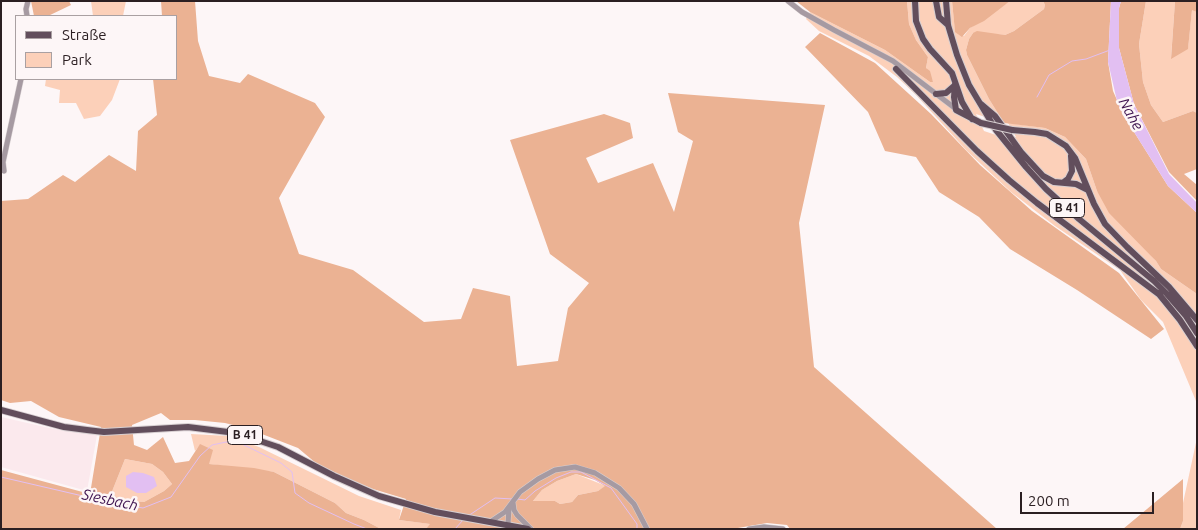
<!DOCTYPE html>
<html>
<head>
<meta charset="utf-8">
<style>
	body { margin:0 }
	#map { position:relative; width:1198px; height:530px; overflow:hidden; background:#fdf6f7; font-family:Ubuntu,sans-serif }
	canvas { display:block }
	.frame { position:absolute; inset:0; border:2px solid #2b1f22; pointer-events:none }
	.legend { position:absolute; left:15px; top:15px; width:162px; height:65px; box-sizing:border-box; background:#fdf6f7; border:1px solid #a9a0a2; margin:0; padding:6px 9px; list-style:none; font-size:15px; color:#2b1f22 }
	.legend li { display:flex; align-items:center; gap:10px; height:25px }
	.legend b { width:25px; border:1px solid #a9a0a2 }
	.scale { position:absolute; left:1020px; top:492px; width:134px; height:22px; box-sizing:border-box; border:2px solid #2b1f22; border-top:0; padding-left:6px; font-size:15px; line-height:18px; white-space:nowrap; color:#2b1f22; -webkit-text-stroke:4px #fdf6f7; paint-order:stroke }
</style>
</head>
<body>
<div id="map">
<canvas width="1198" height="530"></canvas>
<div class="frame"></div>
<ul class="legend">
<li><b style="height:6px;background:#624e5c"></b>Straße</li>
<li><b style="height:14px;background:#fcd0b9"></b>Park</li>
</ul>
<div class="scale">200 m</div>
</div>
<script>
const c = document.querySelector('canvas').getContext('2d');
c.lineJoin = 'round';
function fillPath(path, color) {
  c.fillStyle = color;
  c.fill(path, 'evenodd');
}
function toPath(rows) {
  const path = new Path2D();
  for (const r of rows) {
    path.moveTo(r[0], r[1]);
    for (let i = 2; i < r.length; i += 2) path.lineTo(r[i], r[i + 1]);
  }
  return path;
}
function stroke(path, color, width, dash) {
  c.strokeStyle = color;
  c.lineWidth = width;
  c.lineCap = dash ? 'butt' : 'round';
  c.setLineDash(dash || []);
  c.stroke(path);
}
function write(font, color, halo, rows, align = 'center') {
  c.font = font + ' Ubuntu,sans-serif';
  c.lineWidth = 5;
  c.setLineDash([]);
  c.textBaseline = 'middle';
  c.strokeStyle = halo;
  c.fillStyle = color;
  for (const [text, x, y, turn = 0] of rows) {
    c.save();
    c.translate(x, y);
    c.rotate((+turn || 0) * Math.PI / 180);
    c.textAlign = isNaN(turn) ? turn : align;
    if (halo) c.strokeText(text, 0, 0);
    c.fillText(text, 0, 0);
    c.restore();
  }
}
fillPath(toPath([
	[1,417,54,429,97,435,87,491,1,467]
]), '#fbe9ed');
fillPath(toPath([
	[91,1,126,1,123,16,93,16],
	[907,1,952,1,955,31,964,36,970,28,1010,1,1043,1,1045,5,1044,9,1014,31,1005,35,973,33,969,39,966,50,967,55,989,99,1004,123,976,114,984,131,996,135,1016,137,1008,123,1045,128,1065,137,1086,159,1097,191,1156,261,1161,269,1197,294,1197,419,1196,401,1163,322,1141,300,1120,270,1055,226,1011,192,967,151,916,95,897,77,869,56,819,31,806,19,810,12,885,50,930,82,933,82,926,68,928,57,916,40,909,24],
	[1146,1,1175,1,1171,58,1188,48,1192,9,1197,12,1197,113,1193,111,1163,122,1151,105,1143,82,1139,44],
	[46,79,120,79,112,100,100,116,84,119,76,103,59,103,60,90,45,86],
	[191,434,228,436,259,447,359,496,401,510,399,520,431,524,426,529,381,529,364,520,346,513,335,503,274,472,209,464,200,445,195,451],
	[1197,438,1197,529,1180,529,1183,521,1183,503],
	[125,459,152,464,163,472,172,484,164,491,144,502,123,500,111,494],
	[576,474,606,486,598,491,578,495,572,502,560,504,555,501,533,501,542,490,557,481]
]), '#fcd0b9');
fillPath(toPath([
	[31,1,69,1,71,5,48,16,34,16],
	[161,1,195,1,198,41,209,76,240,83,248,74,315,103,325,117,279,198,299,254,353,270,424,322,461,319,473,288,510,296,517,366,558,361,568,308,589,283,550,254,510,140,604,114,630,123,633,138,586,158,598,183,653,163,674,212,693,141,678,132,668,93,825,105,799,223,814,367,997,529,790,529,787,525,767,523,732,529,426,529,430,524,399,520,406,499,373,489,342,476,317,464,298,448,249,429,225,423,195,420,170,420,161,413,132,425,134,445,147,450,163,437,175,463,189,461,200,444,213,450,209,464,254,468,274,472,335,503,346,513,364,520,381,529,1,529,1,470,90,494,101,427,59,417,31,401,10,403,1,400,1,201,28,199,63,175,75,182,109,155,136,171,138,131,157,115,153,79,176,79,176,16,162,16],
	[125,459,152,464,163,472,172,484,164,491,144,502,123,500,111,494],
	[576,474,595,480,605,486,598,491,578,495,572,502,560,504,555,501,533,501,542,490,557,481],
	[796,1,907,1,909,24,916,40,928,57,926,68,930,71,933,82,930,82,885,50,810,12],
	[952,1,1010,1,984,21,970,28,962,37,955,32],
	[1043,1,1111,1,1108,62,1113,91,1124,116,1168,186,1197,213,1197,294,1161,269,1156,261,1109,213,1097,191,1086,159,1065,137,1045,128,1004,123,989,99,967,55,966,50,969,39,973,33,977,31,1005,35,1014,31,1044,9,1045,5],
	[1121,1,1146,1,1139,44,1143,82,1151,105,1163,122,1193,111,1197,113,1197,169,1184,174,1197,185,1197,201,1169,172,1134,104,1119,48,1119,8],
	[1175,1,1197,1,1197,12,1192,10,1188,49,1171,59],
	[820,33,875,63,931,114,980,165,1032,211,1119,273,1164,329,1151,339,1077,290,1010,249,979,217,939,192,916,157,885,151,868,112,805,47],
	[1183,479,1183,521,1180,529,1123,529]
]), '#ebb293');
fillPath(toPath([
	[1111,1,1121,1,1119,8,1119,48,1134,104,1169,174,1197,203,1197,213,1168,186,1124,116,1117,101,1108,62],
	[133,472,143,473,154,477,157,486,146,493,137,493,126,487,126,476]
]), '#e2bff2');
stroke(toPath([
	[1037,97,1049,75,1072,61,1086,59,1110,50],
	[1,477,113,503,143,508,171,497,200,456,212,445,226,442,242,444,281,463,292,472,295,493,309,503,354,524,367,529],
	[517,499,525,500,535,491,556,478,571,472,581,472,611,488,637,524,637,529],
	[468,516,495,498,513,499],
	[455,529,463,520]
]), '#e2bff2', 1);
const minor = toPath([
	[788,1,802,12,834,30,893,61,956,109],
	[27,16,26,9,28,1],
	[4,171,3,162,21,79],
	[513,502,514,510,517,515,531,529],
	[490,522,505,512,520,492,538,479,555,470,575,467,595,473,619,488,634,504,647,529],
	[508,525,509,507],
	[749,529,764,527,783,529]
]);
const major = toPath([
	[915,1,916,21,923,39,930,49,952,73,962,102,972,119],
	[936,1,939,17,948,25],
	[946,1,948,25,957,55,969,85,996,130,1026,167,1046,189,1079,219,1154,281,1167,294,1186,316,1197,333],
	[896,69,977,151,1009,180,1037,203,1160,295],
	[955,84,954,97,956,110,981,123],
	[936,94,946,93,954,86],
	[981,104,995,116,1021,152,1043,176,1054,182,1076,184,1088,190],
	[1012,130,1035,132,1047,134,1066,146,1075,158,1094,204,1105,224,1127,247,1169,287,1197,320],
	[1064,182,1068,179,1072,171,1071,156],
	[1158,293,1180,320,1197,346],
	[1,410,64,427,87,430,104,432,188,427,236,433,278,447,334,476,379,496,435,512,528,529]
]);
stroke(minor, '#d7cfd1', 6);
stroke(major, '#d7cfd1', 8);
stroke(minor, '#a69aa2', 5);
stroke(major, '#624e5c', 6);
const majorBridge = toPath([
	[981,123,1012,130]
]);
stroke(majorBridge, '#d7cfd1', 8, []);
stroke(majorBridge, '#624e5c', 6);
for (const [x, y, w] of [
	[1067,208,35],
	[245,435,35]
]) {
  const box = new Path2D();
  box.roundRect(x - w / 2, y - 9.5, w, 19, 4);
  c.fillStyle = '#fdf6f7';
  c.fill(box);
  stroke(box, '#2b1f22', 1);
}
write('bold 12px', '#2b1f22', null, [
	["B 41",1067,208],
	["B 41",245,435]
]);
write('italic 15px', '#3f1450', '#fdf6f7', [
	["Nahe",1131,114,61],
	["Siesbach",110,500,12]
]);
</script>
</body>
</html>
